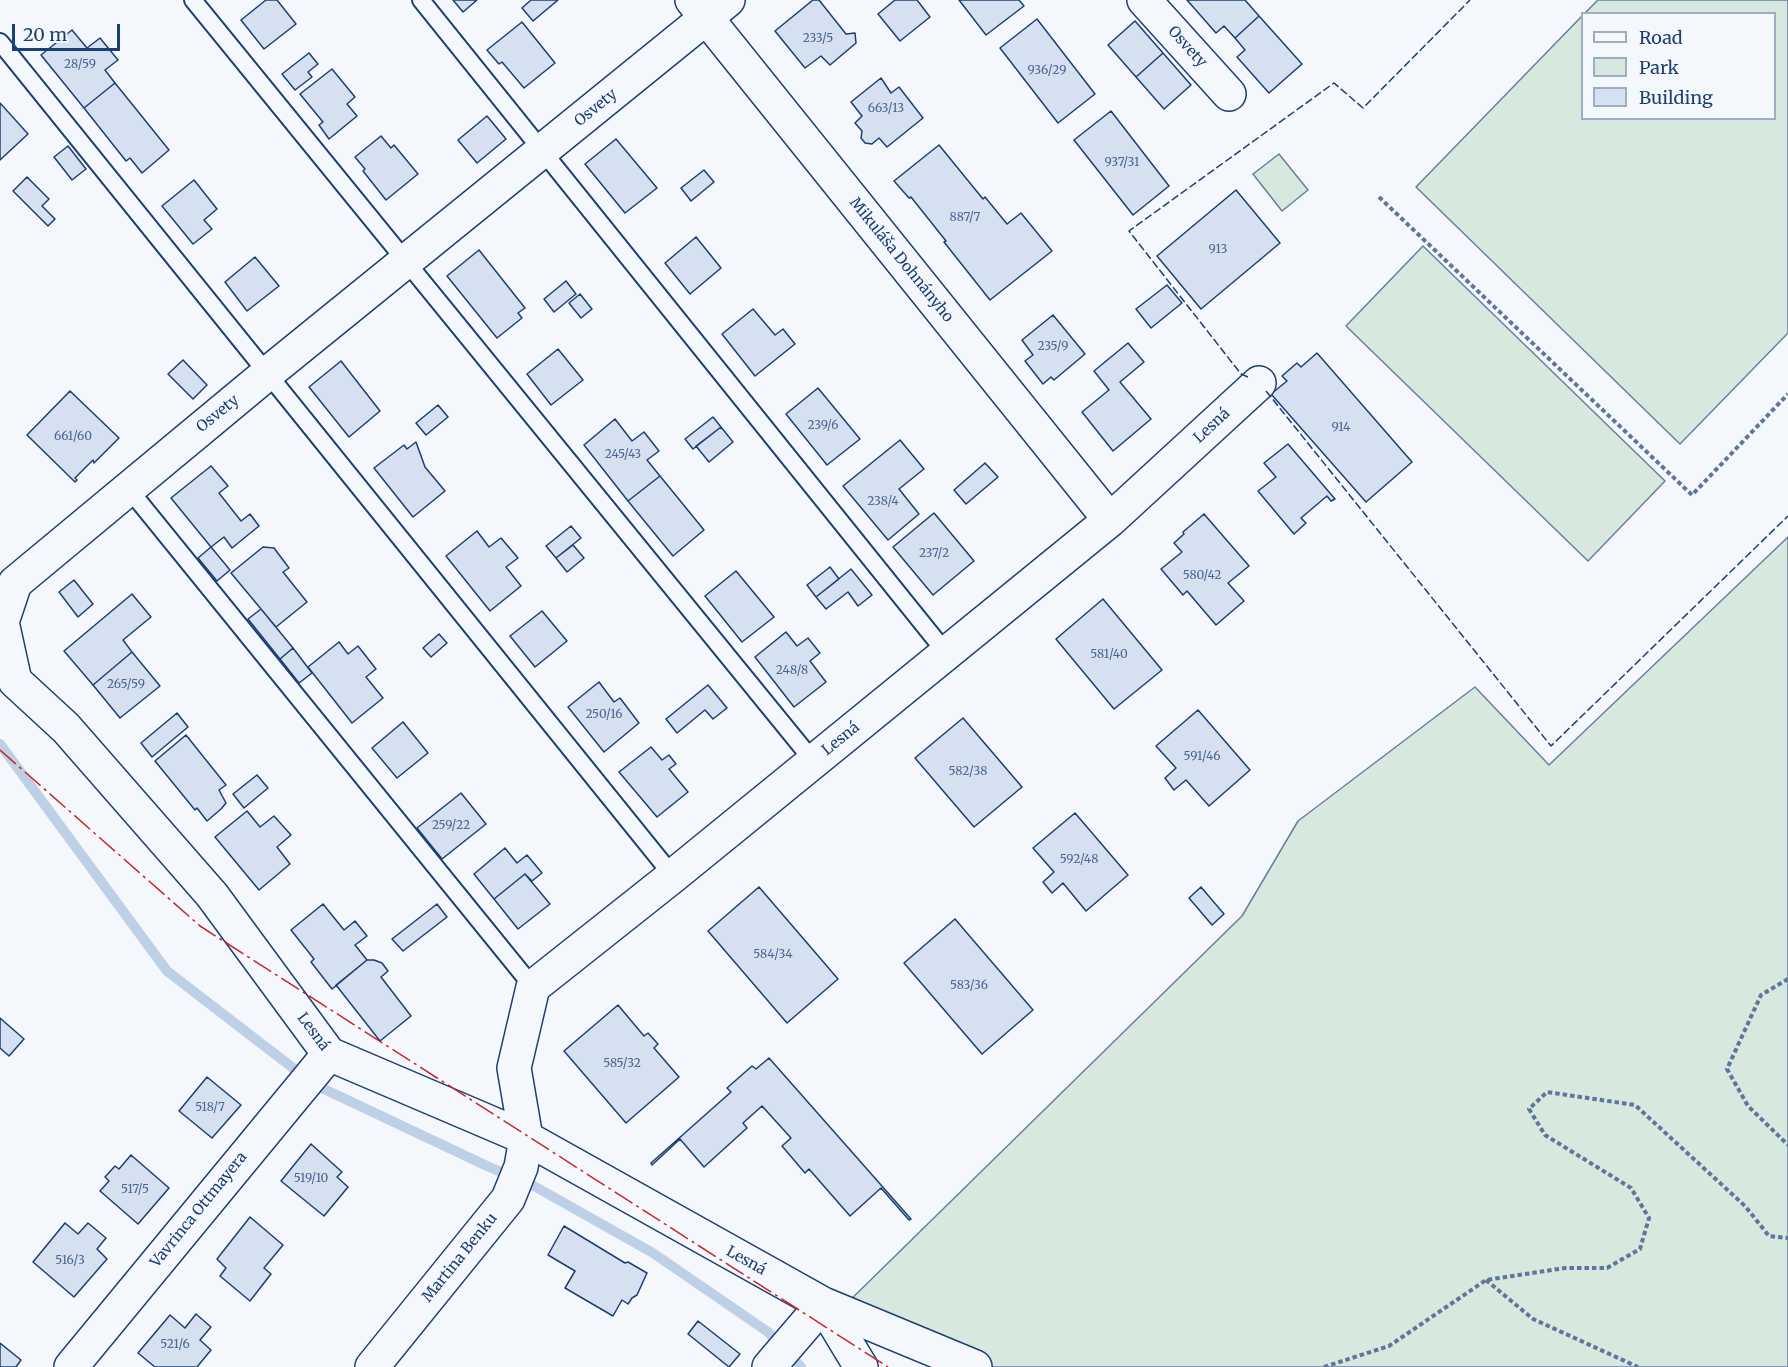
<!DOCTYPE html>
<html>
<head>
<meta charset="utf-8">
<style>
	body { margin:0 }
	#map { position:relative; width:1788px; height:1367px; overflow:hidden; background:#f4f7fb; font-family:Merriweather,serif }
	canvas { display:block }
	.legend { position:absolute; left:1581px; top:12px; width:195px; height:108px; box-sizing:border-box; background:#f4f7fb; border:2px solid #9eadc5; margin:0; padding:8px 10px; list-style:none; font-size:18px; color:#1d3f73 }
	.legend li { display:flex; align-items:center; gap:12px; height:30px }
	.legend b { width:30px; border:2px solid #9eadc5 }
	.scale { position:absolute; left:12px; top:24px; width:108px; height:27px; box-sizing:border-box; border:3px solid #1d3f73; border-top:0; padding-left:8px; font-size:18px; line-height:21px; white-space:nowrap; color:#1d3f73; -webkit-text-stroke:4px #f4f7fb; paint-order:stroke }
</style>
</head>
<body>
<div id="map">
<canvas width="1788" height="1367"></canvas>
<ul class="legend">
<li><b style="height:8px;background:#f4f7fb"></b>Road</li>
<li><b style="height:16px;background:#d7e8df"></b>Park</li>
<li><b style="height:16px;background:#d5e0f0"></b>Building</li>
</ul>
<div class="scale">20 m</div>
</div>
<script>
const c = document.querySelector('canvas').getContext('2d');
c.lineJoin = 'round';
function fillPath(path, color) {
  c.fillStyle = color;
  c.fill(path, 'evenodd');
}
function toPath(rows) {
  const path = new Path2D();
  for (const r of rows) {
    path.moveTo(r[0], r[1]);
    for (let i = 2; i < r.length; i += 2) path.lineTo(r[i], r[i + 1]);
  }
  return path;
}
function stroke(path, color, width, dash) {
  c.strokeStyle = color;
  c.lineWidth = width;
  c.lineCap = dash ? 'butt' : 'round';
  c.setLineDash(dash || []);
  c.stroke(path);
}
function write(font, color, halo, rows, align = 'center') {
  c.font = font + ' Merriweather,serif';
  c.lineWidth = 4.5;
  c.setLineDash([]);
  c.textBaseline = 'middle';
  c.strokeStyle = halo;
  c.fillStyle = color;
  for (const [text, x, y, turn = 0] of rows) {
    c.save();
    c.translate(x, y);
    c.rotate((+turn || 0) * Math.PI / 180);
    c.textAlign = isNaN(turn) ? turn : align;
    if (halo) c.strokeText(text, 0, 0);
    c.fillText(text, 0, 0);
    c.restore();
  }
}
const green = toPath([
	[1598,0,1788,0,1788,333,1680,444,1416,187,1582,16,1582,118,1774,118,1774,14,1585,13,1598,0],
	[1279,154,1308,190,1282,211,1253,174,1279,154],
	[1423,246,1665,481,1588,561,1346,326,1423,246],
	[1788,537,1788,1367,983,1367,840,1310,1242,916,1298,821,1475,687,1549,765,1788,537]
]);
fillPath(green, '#d7e8df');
stroke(green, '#687fa3', 1.5);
stroke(toPath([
	[0,744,167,971,293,1068,324,1089,487,1166,534,1186,653,1253,768,1332,801,1367]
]), '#bed0e5', 10);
const building = toPath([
	[266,0,277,0,296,24,264,49,241,20,266,0],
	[453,0,477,0,463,12,453,0],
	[531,0,558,0,533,21,522,8,531,0],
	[813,0,819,0,846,34,855,33,856,43,830,65,821,56,805,68,775,31,813,0],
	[895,0,917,0,930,17,900,41,878,14,895,0],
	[959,0,1019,0,1024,6,986,35,959,0],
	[1187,0,1245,0,1259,16,1235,38,1224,26,1216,33,1187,0],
	[1259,16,1302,64,1269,93,1237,57,1245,50,1235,38,1259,16],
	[1037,19,1095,94,1058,123,1000,48,1037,19],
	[1135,21,1163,53,1136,77,1108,45,1135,21],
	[522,22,555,63,524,88,502,62,499,64,487,50,522,22],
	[72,30,87,48,100,38,118,60,105,70,115,83,84,108,41,55,72,30],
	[309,53,318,64,308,72,312,77,295,90,282,74,309,53],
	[1163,53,1191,85,1164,109,1136,77,1163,53],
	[332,69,355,97,347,104,357,116,329,139,319,125,323,122,300,94,332,69],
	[881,78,891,93,899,87,923,118,887,147,879,138,872,144,865,143,861,138,862,131,855,123,862,116,851,102,881,78],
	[115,83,169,150,142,173,130,158,126,161,84,108,115,83],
	[0,103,28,134,0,160,0,103],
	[1111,111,1169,186,1133,215,1074,140,1111,111],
	[487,116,506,139,477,163,458,140,487,116],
	[381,136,391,148,394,145,418,174,386,200,363,171,365,169,355,157,381,136],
	[616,139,657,188,625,213,585,164,616,139],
	[939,145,983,199,985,197,1007,224,1021,213,1052,251,990,300,944,242,946,241,911,197,909,198,894,181,939,145],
	[68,146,86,169,72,180,54,157,68,146],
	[704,170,714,182,691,201,681,188,704,170],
	[27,177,49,199,42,206,55,219,48,226,13,191,27,177],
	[194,180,217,209,204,220,212,229,193,244,162,206,194,180],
	[1236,190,1280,243,1201,309,1157,256,1236,190],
	[696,237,721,268,690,294,665,263,696,237],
	[479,250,525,308,518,313,522,318,497,338,447,276,479,250],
	[255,257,279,286,247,311,225,282,255,257],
	[566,281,576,294,554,312,544,299,566,281],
	[1167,285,1182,303,1151,328,1136,309,1167,285],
	[580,294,592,309,581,318,569,303,580,294],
	[753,309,775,335,783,329,795,344,755,376,722,334,753,309],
	[1053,315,1085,354,1054,380,1051,377,1043,384,1025,361,1033,355,1022,340,1053,315],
	[1128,343,1144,362,1120,382,1151,419,1113,451,1082,412,1109,390,1094,371,1128,343],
	[558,349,583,380,551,405,527,374,558,349],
	[1317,353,1412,462,1366,502,1271,394,1287,381,1282,376,1297,363,1301,367,1317,353],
	[183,360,207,385,193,399,168,374,183,360],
	[341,361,380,411,349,437,309,387,341,361],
	[818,388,860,439,827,465,786,414,818,388],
	[70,391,119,438,94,463,93,460,75,478,77,480,75,482,27,435,70,391],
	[438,405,448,417,426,435,416,423,438,405],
	[713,417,721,427,693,449,685,439,713,417],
	[615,419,632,441,644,432,659,451,647,460,660,476,628,501,584,445,615,419],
	[721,427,733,442,709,462,696,446,721,427],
	[900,440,924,469,899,489,919,514,888,540,843,486,900,440],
	[416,442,425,467,445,491,413,517,374,468,404,445,407,449,416,442],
	[1288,444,1335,499,1331,501,1327,496,1301,518,1306,523,1294,534,1258,491,1276,477,1264,463,1288,444],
	[985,463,998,477,966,504,954,490,985,463],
	[211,466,228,486,219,493,241,521,250,514,259,526,232,548,224,537,211,547,171,498,211,466],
	[660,476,704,530,673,556,628,501,660,476],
	[934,513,974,561,933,595,893,547,934,513],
	[1204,514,1249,566,1228,583,1244,601,1216,625,1187,591,1183,595,1161,569,1182,552,1174,543,1184,534,1183,532,1204,514],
	[571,526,581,538,556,558,546,546,571,526],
	[477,531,489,547,501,538,518,558,506,567,521,586,490,611,446,556,477,531],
	[573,545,584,558,567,572,556,558,573,545],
	[211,547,230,570,217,581,198,558,211,547],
	[263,547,274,548,289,568,283,572,307,602,276,627,231,573,263,547],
	[830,567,839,579,816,597,807,585,830,567],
	[851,569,872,595,858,606,848,592,826,609,816,597,851,569],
	[736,571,774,617,742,642,705,596,736,571],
	[74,580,93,604,78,617,59,592,74,580],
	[132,594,151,617,123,640,132,652,93,685,64,651,132,594],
	[1103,599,1162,670,1114,709,1056,639,1103,599],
	[261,609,293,648,280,659,248,619,261,609],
	[542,611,567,641,535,667,510,636,542,611],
	[786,632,797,646,808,638,820,653,810,661,826,682,794,707,755,657,786,632],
	[439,634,447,643,431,657,423,648,439,634],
	[339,642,348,654,358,646,376,669,366,677,383,698,352,723,308,667,339,642],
	[293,648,312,673,299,683,280,659,293,648],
	[132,652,160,686,120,718,93,685,132,652],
	[599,682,614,702,620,698,639,723,604,752,568,707,599,682],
	[708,685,727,708,713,719,705,710,677,733,666,719,708,685],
	[1198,710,1250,770,1209,806,1186,780,1174,790,1165,778,1176,768,1156,746,1198,710],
	[177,713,188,727,152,757,141,743,177,713],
	[963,718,1022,787,974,827,915,758,963,718],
	[403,722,428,753,397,778,372,748,403,722],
	[186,735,226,785,219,790,226,803,221,809,207,821,197,808,195,810,155,761,186,735],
	[651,747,662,760,669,755,676,764,669,769,688,792,657,817,619,772,651,747],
	[257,775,268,788,244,808,233,794,257,775],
	[461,793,486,824,442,859,417,828,461,793],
	[247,811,260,827,274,816,291,835,277,847,290,864,259,890,215,837,247,811],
	[1075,813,1128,875,1086,911,1063,883,1052,893,1043,882,1054,872,1033,848,1075,813],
	[505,848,517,863,527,855,542,873,532,881,525,874,494,899,474,874,505,848],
	[525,874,550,904,518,929,494,899,525,874],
	[759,887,838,979,787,1023,708,931,759,887],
	[1201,887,1224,914,1212,925,1189,898,1201,887],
	[323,904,344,930,355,921,367,936,355,945,367,960,332,989,311,962,314,959,291,930,323,904],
	[437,904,447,917,403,951,392,939,437,904],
	[955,919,1033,1010,982,1054,904,963,955,919],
	[367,960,374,960,382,963,388,971,381,977,411,1016,380,1041,336,985,367,960],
	[618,1005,644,1036,648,1033,658,1044,654,1048,679,1077,626,1123,564,1051,618,1005],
	[0,1018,24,1039,9,1056,0,1048,0,1018],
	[769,1058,911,1219,909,1220,881,1188,850,1216,809,1169,805,1173,782,1146,791,1138,762,1106,743,1123,747,1128,704,1167,680,1139,652,1165,651,1163,731,1092,727,1088,752,1066,756,1069,769,1058],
	[207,1077,241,1105,212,1138,179,1111,207,1077],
	[311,1144,342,1172,337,1177,348,1187,324,1216,281,1181,311,1144],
	[131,1155,169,1188,138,1224,100,1191,109,1181,105,1177,115,1166,119,1169,131,1155],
	[250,1217,283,1245,264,1268,271,1274,250,1301,220,1276,226,1268,217,1259,250,1217],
	[65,1223,78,1234,88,1223,106,1238,97,1249,107,1259,74,1297,33,1262,65,1223],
	[564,1226,625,1263,628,1262,647,1273,637,1295,632,1298,628,1304,622,1300,613,1316,565,1288,575,1271,548,1255,564,1226],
	[196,1314,211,1327,200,1340,211,1350,197,1367,155,1367,138,1353,170,1315,185,1328,196,1314],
	[698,1321,740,1354,729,1367,688,1334,698,1321],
	[0,1343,21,1360,16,1367,0,1367,0,1343]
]);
fillPath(building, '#d5e0f0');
stroke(building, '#1d3f73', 1.5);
const lane = toPath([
	[193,0,814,762],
	[421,0,947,654],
	[0,42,673,876],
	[128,488,533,987]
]);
const street = toPath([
	[692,0,1110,520],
	[728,0,268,373,15,583,2,622,15,681,66,728,212,895,329,1054,526,1138,823,1304,975,1367],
	[1144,0,1229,94],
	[71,1367,329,1054],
	[372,1367,508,1199,521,1167,526,1138,514,1068,533,987,673,876,1110,520,1259,383],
	[769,1367,823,1304,861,1367]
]);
stroke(lane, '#1d3f73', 20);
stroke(street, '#1d3f73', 36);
stroke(toPath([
	[1379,197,1692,495,1788,394],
	[1788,979,1761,995,1727,1069,1748,1106,1788,1145],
	[1486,1280,1533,1319,1638,1367],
	[1324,1367,1389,1346,1486,1280,1565,1268,1607,1268,1640,1249,1649,1218,1631,1188,1545,1135,1529,1109,1547,1092,1635,1105,1745,1206,1769,1236,1788,1238]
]), '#5e769c', 4, [4.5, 3]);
stroke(lane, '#f4f7fb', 16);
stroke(street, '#f4f7fb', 33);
stroke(toPath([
	[1248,377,1241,374,1129,231,1334,83,1363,108,1470,0],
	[1266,391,1551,746,1788,516]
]), '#1d3f73', 1.5, [8, 3]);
stroke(toPath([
	[0,750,200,926,888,1367]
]), '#c62828', 1.5, [21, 4.5, 3, 4.5]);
write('12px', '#4b6792', null, [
	["233/5",818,39],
	["28/59",80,65],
	["936/29",1047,71],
	["663/13",886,109],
	["937/31",1122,163],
	["887/7",965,218],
	["913",1218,250],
	["235/9",1053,347],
	["239/6",823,426],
	["914",1341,428],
	["661/60",73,437],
	["245/43",623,455],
	["238/4",883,502],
	["237/2",934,554],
	["580/42",1202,576],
	["581/40",1109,655],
	["248/8",792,671],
	["265/59",126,685],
	["250/16",604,715],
	["591/46",1202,757],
	["582/38",968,772],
	["259/22",451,826],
	["592/48",1079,860],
	["584/34",773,955],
	["583/36",969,986],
	["585/32",622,1064],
	["518/7",210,1108],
	["519/10",311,1179],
	["517/5",135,1190],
	["516/3",70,1261],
	["521/6",175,1345]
]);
write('15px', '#1d3f73', '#f4f7fb', [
	["Osvety",1187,47,48],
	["Osvety",596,108,-39],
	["Mikuláša Dohnányho",901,260,51],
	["Osvety",218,414,-39],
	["Lesná",1212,426,-43],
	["Lesná",841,739,-39],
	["Lesná",313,1032,53],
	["Vavrinca Ottmayera",199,1210,-51],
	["Martina Benku",460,1258,-51],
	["Lesná",746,1261,29]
]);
</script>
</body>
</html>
